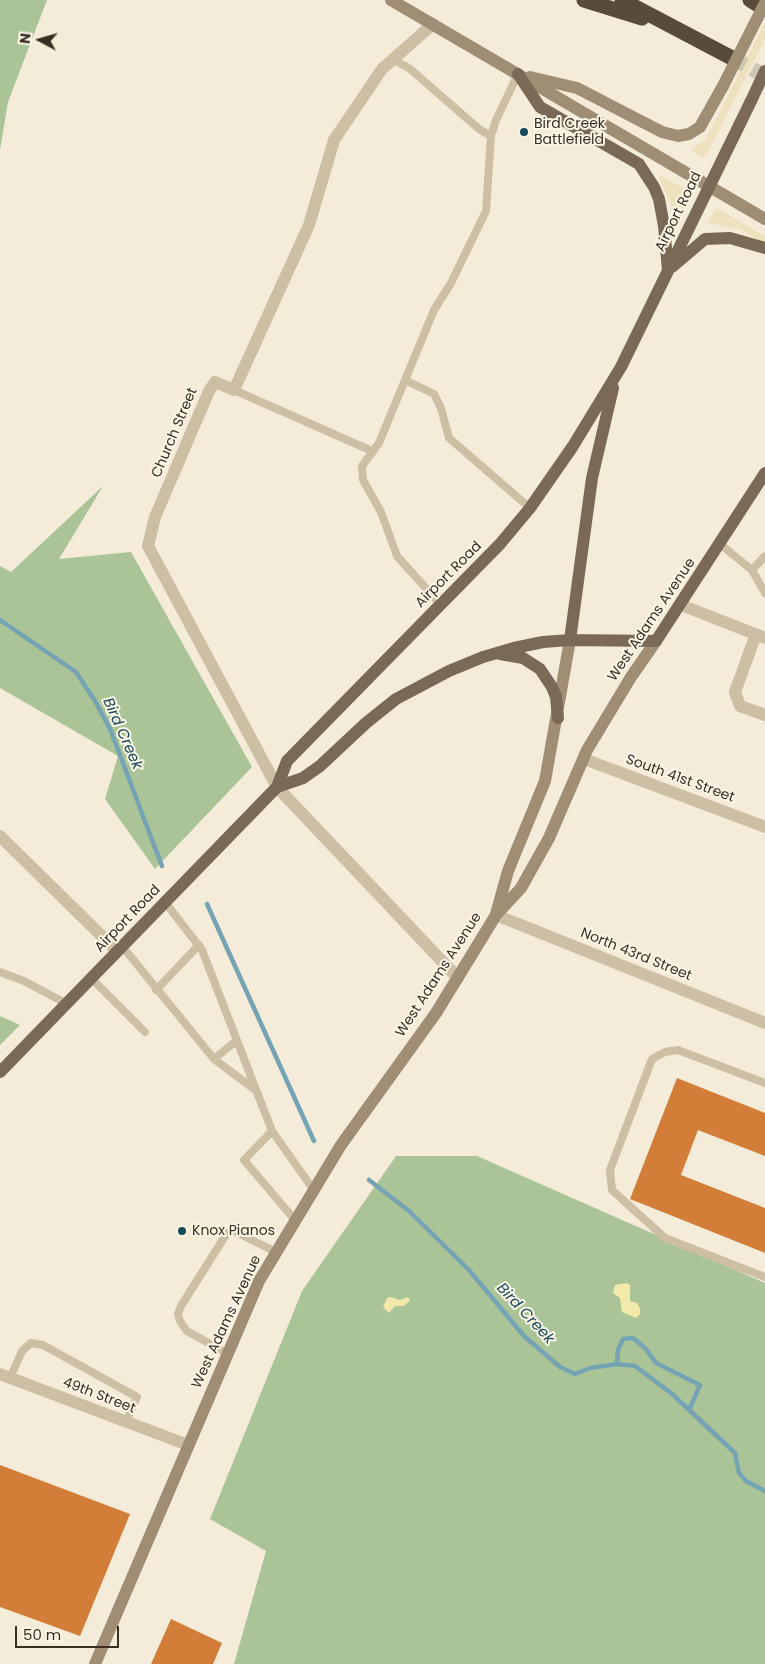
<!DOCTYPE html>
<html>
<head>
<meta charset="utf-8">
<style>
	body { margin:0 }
	#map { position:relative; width:765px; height:1664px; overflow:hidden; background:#f4ecd8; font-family:Poppins,sans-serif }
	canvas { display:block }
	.north { position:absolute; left:15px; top:15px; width:50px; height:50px; -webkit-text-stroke:4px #fbf5e5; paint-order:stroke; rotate:276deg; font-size:14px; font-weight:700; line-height:20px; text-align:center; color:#372f26 }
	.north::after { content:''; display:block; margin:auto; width:18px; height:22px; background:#372f26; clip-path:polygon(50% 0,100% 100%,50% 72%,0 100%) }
	.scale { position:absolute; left:15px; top:1626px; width:104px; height:22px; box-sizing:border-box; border:2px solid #372f26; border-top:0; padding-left:6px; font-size:15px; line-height:18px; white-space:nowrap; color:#372f26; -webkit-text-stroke:4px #fbf5e5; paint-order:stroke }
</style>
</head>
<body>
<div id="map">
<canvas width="765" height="1664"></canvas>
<div class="north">N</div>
<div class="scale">50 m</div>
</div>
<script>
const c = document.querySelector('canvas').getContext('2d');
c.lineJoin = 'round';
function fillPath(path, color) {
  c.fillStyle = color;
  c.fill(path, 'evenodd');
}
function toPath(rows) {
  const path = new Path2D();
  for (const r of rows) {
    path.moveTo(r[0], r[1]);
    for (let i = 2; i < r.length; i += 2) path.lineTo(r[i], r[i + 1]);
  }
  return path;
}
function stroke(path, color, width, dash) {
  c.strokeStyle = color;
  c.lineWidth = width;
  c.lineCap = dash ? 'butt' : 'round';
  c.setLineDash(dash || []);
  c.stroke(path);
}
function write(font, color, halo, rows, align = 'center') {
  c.font = font + ' Poppins,sans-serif';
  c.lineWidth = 4;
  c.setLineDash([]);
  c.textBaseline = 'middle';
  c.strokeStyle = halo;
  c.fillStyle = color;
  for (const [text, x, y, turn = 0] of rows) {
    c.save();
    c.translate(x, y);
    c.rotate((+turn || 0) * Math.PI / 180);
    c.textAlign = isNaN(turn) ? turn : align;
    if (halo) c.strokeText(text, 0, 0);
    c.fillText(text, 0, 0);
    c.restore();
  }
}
fillPath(toPath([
	[0,0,47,0,8,102,0,150],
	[103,486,59,559,131,552,252,767,155,869,105,799,118,756,0,688,0,566,11,572],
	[0,1016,20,1025,0,1045],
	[396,1156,477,1156,765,1283,765,1664,234,1664,266,1551,210,1519,302,1291]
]), '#abc497');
fillPath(toPath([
	[627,1283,630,1285,630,1301,637,1303,640,1308,640,1314,636,1318,622,1312,620,1298,613,1293,615,1285],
	[391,1297,400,1300,408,1297,410,1300,404,1306,395,1306,389,1313,383,1307,387,1298]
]), '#f3e9ab');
fillPath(toPath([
	[765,22,765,39,707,154,703,157,691,151,692,148,706,139],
	[660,175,690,192,691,196,678,224,674,224,671,206,659,178],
	[716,208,765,236,765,244,740,229,707,223]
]), '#ede2bd');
stroke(toPath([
	[0,620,76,672,95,701,110,729,162,866],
	[207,904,314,1141],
	[369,1180,409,1211,469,1270,524,1336,560,1367,575,1374,590,1368,617,1364,635,1366,671,1393,735,1453,739,1473,746,1481,765,1491],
	[617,1364,618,1350,623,1339,633,1338,645,1348,656,1363,700,1385,689,1410]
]), '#74a3b3', 4.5);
fillPath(toPath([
	[677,1078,765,1113,765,1156,698,1130,681,1175,765,1208,765,1253,630,1199],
	[0,1465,130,1514,80,1636,0,1607],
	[171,1619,222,1643,213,1664,151,1664]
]), '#d27d38');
stroke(toPath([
	[732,58,765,76]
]), '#cec6b4', 15, [15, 8]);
stroke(toPath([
	[392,59,409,68,479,129,491,136],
	[405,380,434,394,441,408,449,438,530,508],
	[234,390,372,451],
	[720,544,752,570,765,593],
	[752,570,765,556],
	[441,605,397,556,381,512,363,480,362,466,379,443,434,310,451,283,486,211,491,136,496,120,518,74],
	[165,902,202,950,272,1131,244,1160,295,1220],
	[122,946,214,1059,254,1089],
	[0,972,24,981,67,1004],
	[91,978,145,1032],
	[156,990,199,945],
	[214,1059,236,1041],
	[765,1083,678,1050,665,1052,652,1059,610,1170,612,1190,665,1238,765,1277],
	[272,1131,313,1189],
	[228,1354,187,1331,180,1321,178,1314,181,1306,227,1233,234,1231,276,1252],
	[10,1378,22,1351,31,1343,43,1345,137,1397,126,1422]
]), '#cdbfa3', 8);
stroke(toPath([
	[433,24,382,69,334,140,309,225,234,390,215,382,209,391,155,517,148,546,277,787,458,978],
	[681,605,765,638],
	[756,634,735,692,740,706,765,715],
	[584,759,765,827],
	[0,836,117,951],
	[496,915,765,1023],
	[0,1374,188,1445]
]), '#cdbfa3', 12);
stroke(toPath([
	[391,0,765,219],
	[530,77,577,88,662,132,678,136,689,134,700,127,723,86],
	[496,914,508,871,545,781,570,640],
	[95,1664,259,1281,341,1145,436,1013,496,915,521,888,549,838,587,750,631,677,656,641]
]), '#a08e74', 12);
stroke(toPath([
	[518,74,540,107,639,164,654,187,659,199,664,226,668,270],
	[672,267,705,239,730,238,765,248],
	[570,640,592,478,613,388],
	[500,654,523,658,540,669,552,687,556,697,558,718],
	[277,787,303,778,320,766,366,723,396,699,449,671,483,657,514,648,543,642,570,640,656,641,765,473],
	[0,1072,277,787,287,761,500,544,530,508,573,446,621,367,751,101]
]), '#7a6955', 12);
stroke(toPath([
	[584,0,642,18],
	[622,0,732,58],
	[750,0,758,5]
]), '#594b3c', 15);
stroke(toPath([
	[723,86,765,3]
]), '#a08e74', 12);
stroke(toPath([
	[751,101,765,71]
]), '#7a6955', 12);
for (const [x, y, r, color] of [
	[524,132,5,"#17495c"],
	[182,1231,5,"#17495c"]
]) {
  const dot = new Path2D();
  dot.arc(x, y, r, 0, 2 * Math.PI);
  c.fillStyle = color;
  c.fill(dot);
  stroke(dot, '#fbf5e5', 2);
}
write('14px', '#372f26', '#fbf5e5', [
	["Bird Creek",534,124],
	["Battlefield",534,140],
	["Knox Pianos",192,1231]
], 'left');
write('14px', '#372f26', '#fbf5e5', [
	["Airport Road",679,212,-64],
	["Church Street",175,433,-67],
	["Airport Road",449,575,-45],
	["West Adams Avenue",652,620,-56],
	["South 41st Street",680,779,20],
	["Airport Road",128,919,-46],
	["North 43rd Street",636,955,22],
	["West Adams Avenue",439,975,-57],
	["West Adams Avenue",227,1322,-65],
	["49th Street",99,1396,21]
]);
write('italic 15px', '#17495c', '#fbf5e5', [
	["Bird Creek",122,734,66],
	["Bird Creek",525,1314,47]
]);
</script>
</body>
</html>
